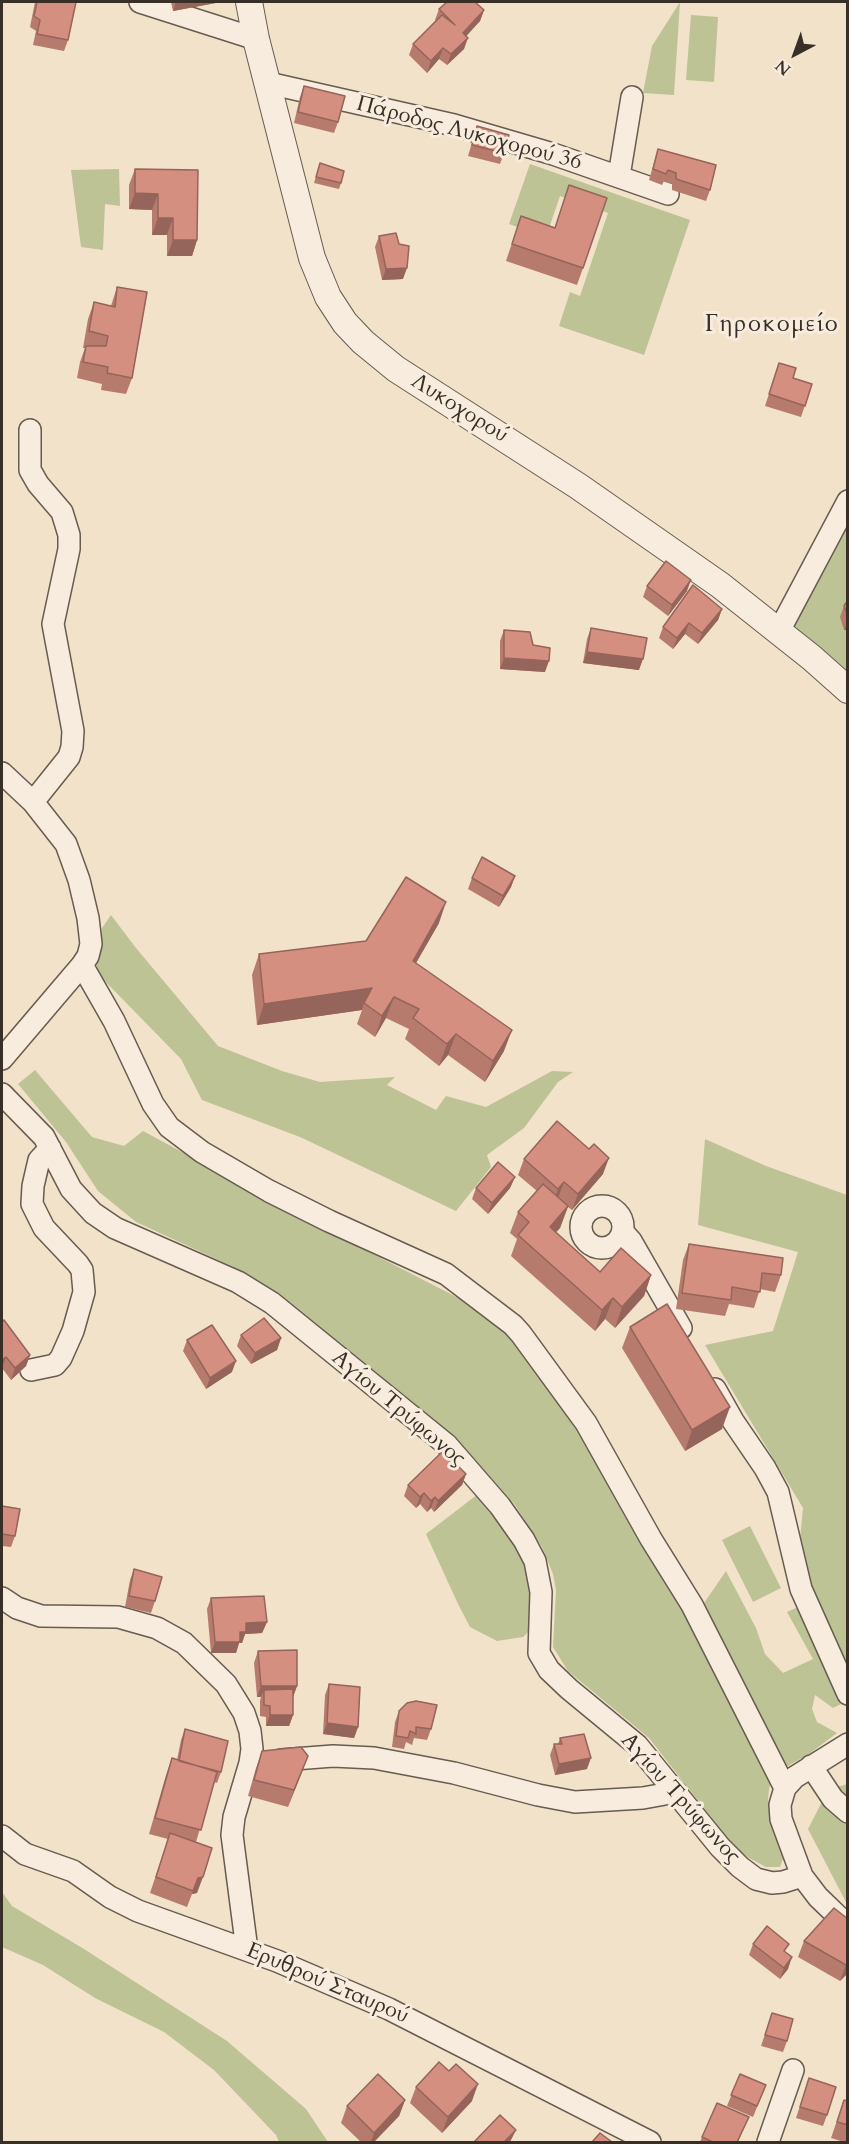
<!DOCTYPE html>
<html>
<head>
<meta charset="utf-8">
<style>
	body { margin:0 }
	#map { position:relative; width:849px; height:2144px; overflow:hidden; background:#f2e2ca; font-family:Cardo,serif }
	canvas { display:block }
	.frame { position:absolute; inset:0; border:3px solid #383026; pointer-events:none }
	.north { position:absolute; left:765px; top:24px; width:60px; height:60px; -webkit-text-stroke:4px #f7ecdd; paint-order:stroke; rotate:221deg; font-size:16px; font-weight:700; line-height:24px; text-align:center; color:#383026 }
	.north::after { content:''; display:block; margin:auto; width:21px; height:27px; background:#383026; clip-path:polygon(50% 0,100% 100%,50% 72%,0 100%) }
</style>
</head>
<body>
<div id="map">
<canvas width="849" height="2144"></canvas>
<div class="frame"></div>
<div class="north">N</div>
</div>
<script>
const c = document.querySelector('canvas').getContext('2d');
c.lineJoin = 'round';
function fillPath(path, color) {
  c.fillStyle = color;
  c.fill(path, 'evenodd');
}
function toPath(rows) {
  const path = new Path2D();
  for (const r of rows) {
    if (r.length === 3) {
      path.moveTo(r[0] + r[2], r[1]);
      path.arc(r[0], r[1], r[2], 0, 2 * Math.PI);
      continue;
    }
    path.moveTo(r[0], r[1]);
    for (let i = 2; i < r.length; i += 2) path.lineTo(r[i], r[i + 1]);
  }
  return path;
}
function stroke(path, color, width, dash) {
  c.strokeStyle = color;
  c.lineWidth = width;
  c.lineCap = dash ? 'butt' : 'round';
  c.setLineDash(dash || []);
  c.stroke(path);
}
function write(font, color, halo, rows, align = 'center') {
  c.font = font + ' Cardo,serif';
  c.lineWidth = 6;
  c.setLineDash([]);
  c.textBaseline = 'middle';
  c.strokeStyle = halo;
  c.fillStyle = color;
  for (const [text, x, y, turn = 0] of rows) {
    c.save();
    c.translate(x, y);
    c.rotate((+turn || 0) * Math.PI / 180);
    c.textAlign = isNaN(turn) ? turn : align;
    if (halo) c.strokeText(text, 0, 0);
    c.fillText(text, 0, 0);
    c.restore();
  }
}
fillPath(toPath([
	[680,2,674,95,643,93,652,46],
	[691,15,718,17,714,82,686,80],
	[530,164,690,220,644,355,559,326,570,292,580,296,608,213,560,196,546,237,509,224],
	[119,169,120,206,105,204,103,250,81,247,71,170],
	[847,512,847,680,786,626],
	[111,915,136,948,218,1046,282,1071,320,1082,395,1077,387,1085,436,1110,446,1096,486,1107,552,1071,573,1072,558,1082,524,1128,487,1155,491,1167,456,1211,300,1137,202,1100,181,1059,96,972,102,928],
	[35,1070,92,1137,124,1146,143,1131,338,1236,474,1306,513,1338,584,1440,669,1577,753,1748,766,1766,771,1781,769,1789,768,1800,783,1859,780,1867,766,1867,749,1858,735,1848,649,1738,568,1671,553,1647,556,1590,553,1574,542,1547,515,1505,461,1443,296,1308,240,1270,136,1222,98,1191,66,1142,18,1084],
	[705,1139,766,1166,847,1195,847,1672,815,1603,799,1550,803,1508,705,1345,773,1331,798,1252,698,1225],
	[478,1494,526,1556,535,1588,533,1627,523,1637,497,1641,470,1627,458,1604,426,1534],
	[750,1526,781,1588,753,1602,722,1540],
	[726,1571,756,1628,765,1654,783,1673,813,1659,787,1612,798,1607,843,1703,833,1708,815,1695,812,1709,817,1722,837,1733,809,1754,786,1767,702,1606],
	[847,1784,847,1904,808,1829,828,1790],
	[2,1892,12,1906,84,1949,227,2041,306,2109,328,2142,279,2142,276,2135,214,2070,164,2032,95,1998,43,1965,2,1947]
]), '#bdc395');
const minor = toPath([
	[140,2,256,39],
	[268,83,454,125,553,154,668,194],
	[619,176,632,97],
	[30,430,30,470,38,484,62,512,69,535,69,549,53,624,73,731,72,747,69,757,33,802],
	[779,631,848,501],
	[2,773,33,802,66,844,79,880,88,918,91,944,88,956,82,965,2,1059],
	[82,965,114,1021,153,1104,169,1127,202,1152,269,1191,329,1221,446,1274,513,1325,521,1334,586,1423,651,1539,692,1605,785,1788],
	[2,1094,44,1137,71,1189,93,1213,115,1228,238,1282,272,1303,447,1445,500,1506,524,1540,535,1561,541,1592,539,1653,549,1670,569,1689,637,1745,720,1847,740,1867,756,1879,772,1883,783,1882,802,1876],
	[602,1227,21],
	[623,1232,631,1241,681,1328],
	[31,1370,55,1365,61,1358,73,1331,84,1292,82,1270,78,1264,44,1228,32,1204,33,1186,39,1160,50,1148],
	[715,1389,733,1421,765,1468,778,1492,801,1589,848,1694],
	[2,1598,17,1608,41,1616,118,1617,157,1628,184,1643,226,1684,244,1713,250,1731,252,1749,250,1763,234,1817,232,1835,247,1950],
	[848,1744,795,1777,785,1788,780,1805,781,1819,802,1876,818,1897,848,1926],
	[281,1760,333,1756,374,1758,454,1773,538,1795,575,1802,643,1798,676,1792],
	[811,1766,833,1799,848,1812],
	[2,1836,25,1854,73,1871,110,1897,138,1911,277,1961,389,2009,650,2142],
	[768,2142,793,2070]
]);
const tertiary = toPath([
	[249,2,256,39,312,258,328,297,345,323,363,342,396,369,578,486,720,585,812,658,848,690]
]);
stroke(minor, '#665c4f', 24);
stroke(tertiary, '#665c4f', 28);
stroke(minor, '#f7ecdd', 21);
stroke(tertiary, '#f7ecdd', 26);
fillPath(toPath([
	[35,2,76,2,68,40,64,51,33,45,36,31,30,27],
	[171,2,221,2,173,11],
	[439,9,484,10,480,21,466,36,464,49,447,65,439,59,427,73,409,55,413,44,436,20,435,20],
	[304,86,338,122,334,133,294,123,300,97],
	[477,126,504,153,500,164,468,156],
	[658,149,710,190,706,201,672,190,672,184,664,181,662,185,649,180],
	[320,163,341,183,339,189,314,183],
	[135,169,197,240,192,256,167,256,167,235,152,235,152,210,129,209,129,185],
	[521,216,555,228,583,268,577,285,506,261],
	[379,236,399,244,403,279,382,280,375,247],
	[117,287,132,378,126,394,101,390,102,384,77,378,80,362,85,348,83,348,88,319,94,302,111,306],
	[779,363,793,378,812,384,801,417,765,406],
	[647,586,687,591,668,616,643,597],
	[848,600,848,630,844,630,840,617,844,606],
	[722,609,718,620,698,644,685,634,673,649,659,638,663,627],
	[591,628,639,670,583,663,587,639],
	[504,630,533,645,545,672,500,669,500,641],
	[515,876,511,887,499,907,468,889,472,878],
	[439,923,416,963,504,1051,485,1082,448,1055,439,1066,405,1039,409,1029,386,1018,375,1037,357,1024,362,1010,257,1025,252,975,259,954,366,941],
	[524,1159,603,1174,572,1210,568,1207,560,1228,556,1232,600,1272,651,1275,644,1296,615,1328,605,1319,595,1331,511,1256,517,1239,510,1233,518,1212,537,1191,518,1175],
	[515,1177,510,1188,488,1214,472,1199,476,1188],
	[689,1244,781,1275,775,1292,760,1289,754,1308,729,1304,725,1316,676,1309,683,1260],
	[2,1322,30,1355,26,1366,11,1380,2,1368],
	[630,1327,722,1429,685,1451,622,1348],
	[241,1335,281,1338,277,1350,251,1364,237,1346],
	[187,1340,232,1372,206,1389,183,1351],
	[466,1474,462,1485,434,1512,431,1508,427,1512,420,1504,416,1508,404,1496,408,1485],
	[2,1506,15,1536,11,1547,2,1546],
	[134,1569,155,1601,151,1613,125,1607,130,1580],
	[211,1598,267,1622,262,1633,245,1634,242,1643,239,1643,236,1653,211,1653,207,1609],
	[258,1651,297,1686,293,1697,293,1715,289,1726,266,1726,266,1717,260,1716,260,1701,261,1697,257,1697,254,1663],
	[329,1684,358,1727,354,1738,323,1734,325,1695],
	[399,1711,431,1729,427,1740,414,1738,412,1745,406,1742,404,1749,392,1747,395,1722],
	[185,1729,221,1772,217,1783,214,1782,196,1842,197,1893,192,1894,187,1907,150,1893,168,1839,149,1834,166,1775,172,1758,177,1760,181,1740],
	[560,1738,587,1769,555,1775,550,1755,554,1744,558,1744],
	[262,1751,308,1756,288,1807,248,1796,256,1768],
	[834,1908,848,1973,840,1981,798,1957,804,1941],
	[753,1944,788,1969,780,1979,749,1955],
	[772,2013,787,2041,783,2052,761,2046],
	[740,2074,766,2085,753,2117,727,2106],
	[809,2078,827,2115,823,2126,796,2118],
	[416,2087,472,2101,442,2133,410,2103],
	[405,2100,399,2116,374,2142,361,2142,341,2123,347,2106],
	[844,2100,848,2101,848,2142,844,2142,831,2138],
	[749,2117,738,2142,700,2142,702,2137]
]), '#b77b6e');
fillPath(toPath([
	[176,2,221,2,173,11],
	[484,10,480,21,459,44,463,33],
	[468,38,464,49,447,65,451,54],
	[443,48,439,59,427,73,431,61],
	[135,193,158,194,152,210,129,209],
	[158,218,173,218,167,235,152,235],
	[173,240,197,240,192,256,167,256],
	[407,268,403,279,382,280,386,269],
	[691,580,687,591,668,616,672,605],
	[722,609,718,620,698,644,702,633],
	[848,621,848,630,844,630],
	[689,623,685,634,673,649,677,638],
	[587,652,643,659,639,670,583,663],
	[504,658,549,661,545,672,500,669],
	[515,876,511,887,499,907,503,896],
	[446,902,439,923,405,982,413,961],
	[372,988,364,1003,362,1010,257,1025,264,1004],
	[394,997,386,1018,375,1037,382,1016],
	[512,1030,504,1051,485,1082,493,1061],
	[456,1034,448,1055,439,1066,447,1044],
	[609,1158,603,1174,572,1210,578,1194],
	[515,1177,510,1188,488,1214,492,1203],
	[564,1182,558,1198,552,1205,558,1189],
	[568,1206,560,1228,542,1248,550,1227],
	[651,1275,644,1296,615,1328,622,1307],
	[613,1298,605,1319,595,1331,602,1310],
	[281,1338,277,1350,251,1364,255,1353],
	[30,1355,26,1366,11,1380,15,1368],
	[6,1357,2,1368,2,1360],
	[236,1361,232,1372,206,1389,210,1378],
	[730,1407,722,1429,685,1451,692,1430],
	[466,1474,462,1485,434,1512,438,1501],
	[424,1493,420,1504,416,1508,420,1497],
	[435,1497,431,1508,427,1512,431,1501],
	[267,1622,262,1633,245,1634,242,1643,239,1643,236,1653,211,1653,215,1642,240,1632,246,1623],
	[261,1686,297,1686,293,1697,264,1690,261,1697,257,1697],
	[270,1715,293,1715,289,1726,266,1726],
	[327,1723,358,1727,354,1738,323,1734],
	[308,1756,302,1772,288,1807,294,1790],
	[591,1758,587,1769,555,1775,559,1764],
	[203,1877,197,1893,192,1894,198,1878],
	[792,1957,788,1969,780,1979,784,1968],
	[848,1963,848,1973,840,1981,846,1965],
	[478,2084,472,2101,442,2133,448,2117],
	[405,2100,399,2116,374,2142,371,2142,374,2133],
	[516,2130,510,2142,504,2142]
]), '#95645a');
const building = toPath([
	[37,2,76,2,68,40,37,34,40,20,34,16,37,2],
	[447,2,475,2,484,10,463,33,468,38,451,54,443,48,431,61,413,44,442,15,455,25,439,9,447,2],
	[304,86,345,96,338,122,298,112,304,86],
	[477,126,509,135,504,153,472,145,477,126],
	[658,149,716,165,710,190,676,179,676,173,668,170,666,174,653,169,658,149],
	[320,163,344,171,341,183,316,177,320,163],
	[135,169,198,170,197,240,173,240,173,218,158,218,158,194,135,193,135,169],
	[569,185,607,198,583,268,512,244,521,216,555,228,569,185],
	[396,233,399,244,409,246,407,268,386,269,379,236,396,233],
	[117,287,147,292,132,378,107,373,108,367,83,362,86,346,106,346,108,336,89,331,94,302,115,307,117,287],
	[779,363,796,368,793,378,812,384,805,406,769,394,779,363],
	[666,561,691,580,672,605,647,586,666,561],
	[693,585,722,609,702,633,689,623,677,638,663,627,693,585],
	[848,600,848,616,844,606,848,600],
	[591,628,647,638,643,659,587,652,591,628],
	[504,630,530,632,533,645,550,648,549,661,504,658,504,630],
	[482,857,515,876,503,896,472,878,482,857],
	[406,877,446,902,413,961,512,1030,493,1061,456,1034,447,1044,413,1018,419,1009,394,997,382,1016,364,1003,372,988,264,1004,259,954,366,941,406,877],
	[557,1121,589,1149,594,1144,609,1158,578,1194,564,1182,558,1189,524,1159,557,1121],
	[498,1162,515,1177,492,1203,476,1188,498,1162],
	[543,1184,568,1206,550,1227,600,1272,621,1248,651,1275,622,1307,613,1298,602,1310,518,1235,529,1222,518,1212,543,1184],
	[689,1244,783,1258,781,1275,762,1273,760,1292,732,1287,731,1300,682,1293,689,1244],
	[667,1304,730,1407,692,1430,630,1327,667,1304],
	[264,1318,281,1338,255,1353,241,1335,264,1318],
	[4,1320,30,1355,15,1368,6,1357,2,1360,2,1322,4,1320],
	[212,1325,236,1361,210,1378,187,1340,212,1325],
	[443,1451,466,1474,438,1501,435,1497,431,1501,424,1493,420,1497,408,1485,443,1451],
	[2,1506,20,1509,15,1536,2,1534,2,1506],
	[134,1569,162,1577,155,1601,129,1596,134,1569],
	[264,1596,267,1622,246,1623,246,1632,240,1632,240,1642,215,1642,211,1598,264,1596],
	[297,1650,297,1686,261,1686,258,1651,297,1650],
	[329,1684,360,1687,358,1727,327,1723,329,1684],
	[293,1689,293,1715,270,1715,270,1706,264,1705,264,1690,293,1689],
	[416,1701,437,1705,431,1729,416,1727,416,1734,410,1731,408,1738,396,1736,399,1711,407,1703,416,1701],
	[185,1729,228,1741,221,1772,179,1761,185,1729],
	[584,1734,591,1758,559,1764,554,1744,562,1744,560,1738,584,1734],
	[301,1747,308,1756,294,1790,254,1780,262,1751,301,1747],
	[172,1758,217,1772,201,1830,155,1818,172,1758],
	[170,1833,212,1848,203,1877,198,1878,193,1891,156,1877,170,1833],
	[834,1908,848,1919,848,1963,846,1965,804,1941,834,1908],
	[767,1926,789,1944,784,1951,792,1957,784,1968,753,1944,767,1926],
	[772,2013,793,2019,787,2041,765,2035,772,2013],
	[439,2062,449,2071,456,2064,478,2084,448,2117,416,2087,439,2062],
	[378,2074,405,2100,374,2133,347,2106,378,2074],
	[740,2074,766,2085,757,2106,731,2095,740,2074],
	[809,2078,836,2087,827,2115,800,2107,809,2078],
	[844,2100,848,2101,848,2125,837,2122,844,2100],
	[717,2103,749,2117,737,2142,713,2142,702,2137,717,2103],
	[500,2115,516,2130,504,2142,474,2142,500,2115],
	[600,2133,612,2142,592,2142,600,2133]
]);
fillPath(building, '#d58f80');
stroke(building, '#95645a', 1.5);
write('22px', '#383026', '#f7ecdd', [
	["Πάροδος Λυκοχορού 36",469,134,15],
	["Λυκοχορού",459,409,32],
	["Αγίου Τρύφωνος",398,1409,40],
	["Αγίου Τρύφωνος",680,1799,48],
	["Ερυθρού Σταυρού",327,1984,23]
]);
c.letterSpacing = '1.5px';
write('24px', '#383026', '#f7ecdd', [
	["Γηροκομείο",772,325]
]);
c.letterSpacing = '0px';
</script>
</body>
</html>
